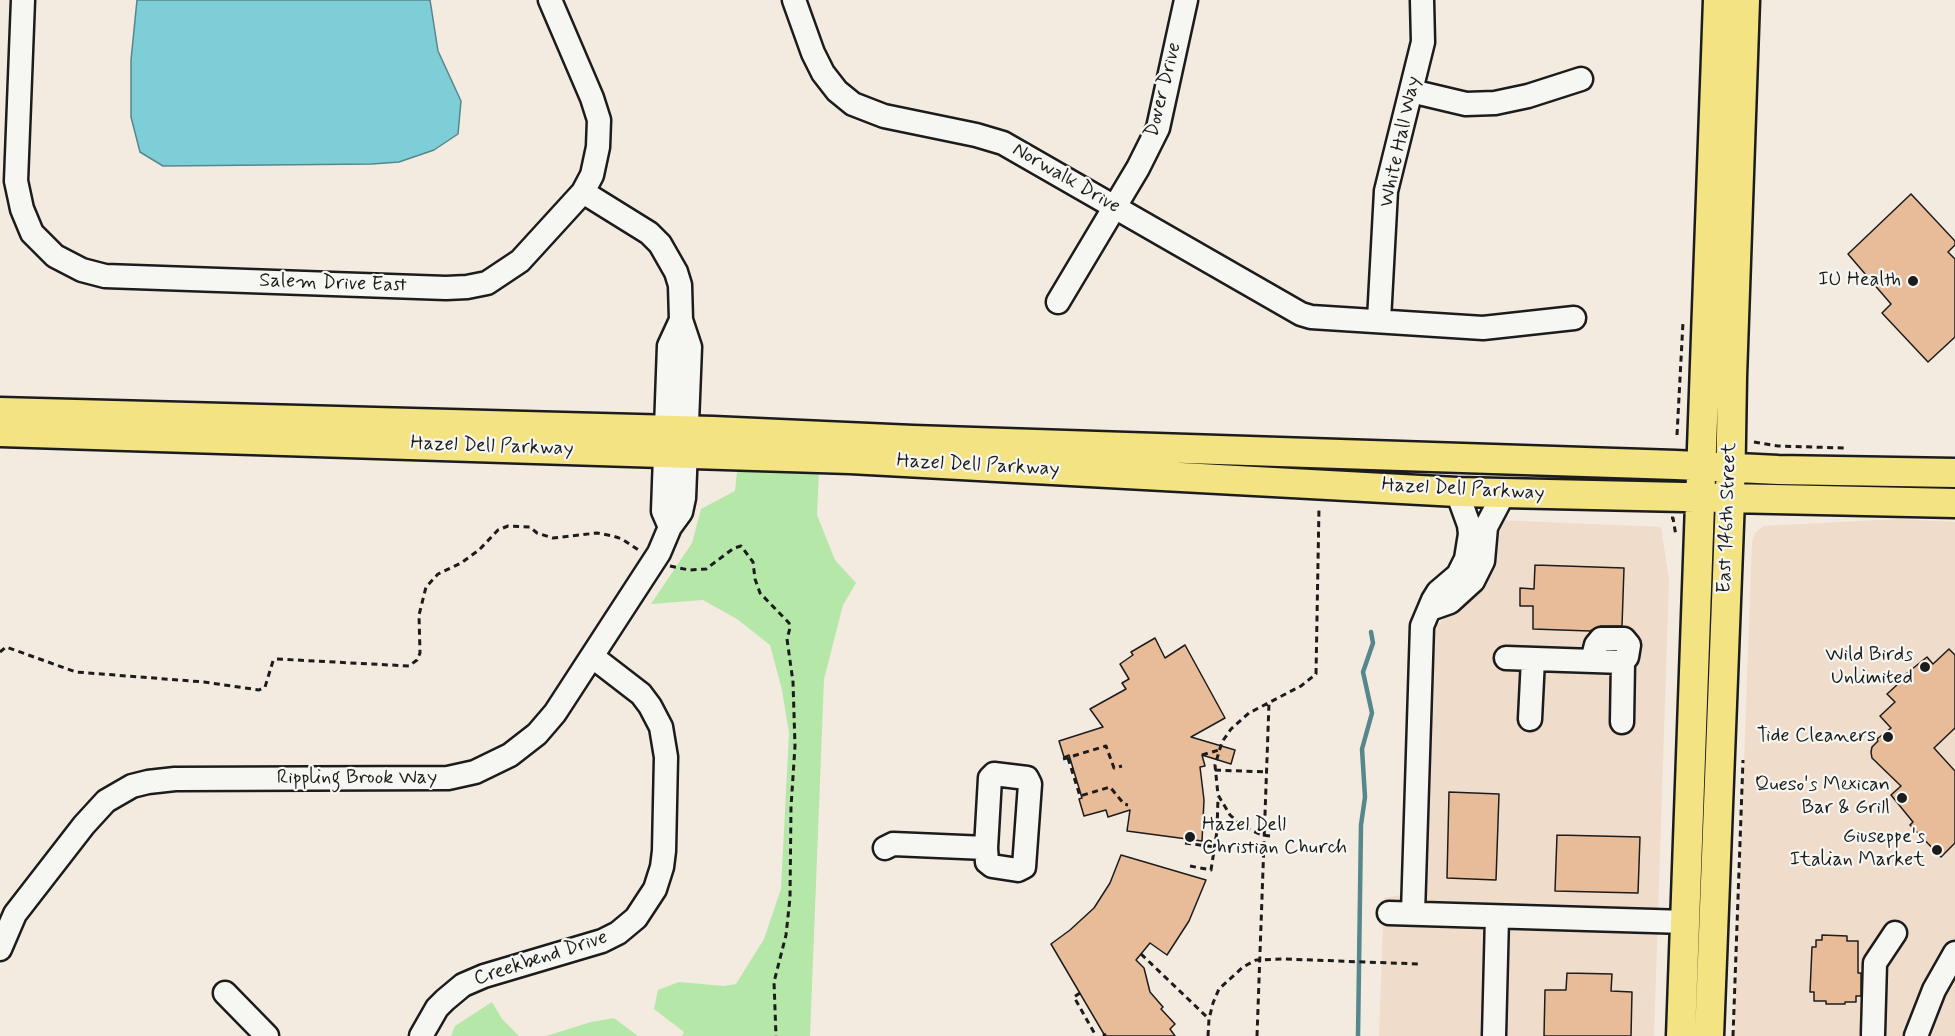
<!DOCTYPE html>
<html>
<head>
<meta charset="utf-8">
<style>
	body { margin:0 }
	canvas { display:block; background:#f3eae0 }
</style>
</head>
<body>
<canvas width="1955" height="1036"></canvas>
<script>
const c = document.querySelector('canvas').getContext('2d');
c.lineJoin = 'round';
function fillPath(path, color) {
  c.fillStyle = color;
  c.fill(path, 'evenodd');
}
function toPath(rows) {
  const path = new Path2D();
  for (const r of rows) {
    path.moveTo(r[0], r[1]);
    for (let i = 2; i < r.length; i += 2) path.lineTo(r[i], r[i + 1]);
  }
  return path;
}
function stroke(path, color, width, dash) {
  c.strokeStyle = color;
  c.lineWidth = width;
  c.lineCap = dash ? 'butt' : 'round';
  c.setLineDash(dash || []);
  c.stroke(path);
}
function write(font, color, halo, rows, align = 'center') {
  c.font = font + ' Mynerve,sans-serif';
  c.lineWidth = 4.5;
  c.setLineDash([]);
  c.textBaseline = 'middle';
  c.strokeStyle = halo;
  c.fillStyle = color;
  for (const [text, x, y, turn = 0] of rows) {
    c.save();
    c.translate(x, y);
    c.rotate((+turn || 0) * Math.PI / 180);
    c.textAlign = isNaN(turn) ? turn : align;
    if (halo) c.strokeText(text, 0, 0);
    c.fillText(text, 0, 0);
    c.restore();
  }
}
fillPath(toPath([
	[1899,519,1955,522,1955,1036,1734,1036,1752,543,1755,533,1763,526],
	[1497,520,1661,527,1669,580,1654,1036,1379,1036,1384,898,1425,891,1433,628,1460,605]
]), '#f0dccb');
fillPath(toPath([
	[819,471,817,515,835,560,856,583,843,605,824,679,810,1036,682,1036,684,1032,654,1009,658,990,679,982,724,986,736,984,764,939,781,889,789,733,782,690,770,645,737,619,703,600,651,604,692,543,701,509,735,491,737,472],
	[492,1002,502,1019,519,1036,451,1036,455,1026],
	[614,1018,638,1036,546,1036,591,1022]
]), '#b5e7a8');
const water = toPath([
	[137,0,430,0,438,51,461,101,458,134,434,150,399,162,372,164,163,166,140,152,131,117,131,60,137,0]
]);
fillPath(water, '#7dced7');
stroke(water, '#56878c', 1.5);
stroke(toPath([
	[1358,1036,1361,825,1365,797,1362,749,1372,713,1363,672,1373,643,1371,632]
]), '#56878c', 4.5);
const building = toPath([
	[1911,194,1955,241,1955,245,1948,252,1955,259,1955,337,1928,362,1882,313,1891,304,1848,254,1911,194],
	[1535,565,1624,568,1622,626,1601,626,1590,631,1533,629,1533,606,1520,606,1520,588,1534,589,1535,565],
	[1155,638,1165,658,1185,645,1225,718,1191,737,1235,750,1231,764,1202,755,1205,766,1200,767,1204,800,1202,841,1127,831,1130,810,1108,817,1106,810,1084,816,1079,799,1082,798,1069,755,1064,757,1059,741,1103,727,1090,709,1126,689,1122,683,1129,679,1120,664,1133,655,1131,652,1155,638],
	[1949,649,1955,655,1955,728,1934,748,1955,771,1955,843,1941,857,1910,825,1913,822,1891,795,1901,786,1872,758,1871,752,1872,747,1878,741,1877,739,1891,728,1880,716,1895,702,1887,694,1898,684,1896,682,1927,657,1933,664,1949,649],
	[1449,792,1499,794,1496,880,1447,878,1449,792],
	[1557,835,1640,837,1638,893,1555,891,1557,835],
	[1121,855,1206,880,1189,921,1167,955,1150,943,1136,960,1144,968,1150,992,1163,1007,1161,1009,1175,1024,1170,1029,1175,1036,1105,1036,1051,944,1070,930,1094,908,1110,883,1121,855],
	[1822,935,1847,936,1847,941,1858,941,1858,973,1861,973,1861,996,1856,996,1856,1002,1845,1002,1845,1004,1826,1004,1826,1001,1814,1001,1814,992,1810,992,1812,947,1816,947,1816,940,1822,940,1822,935],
	[1567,973,1612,974,1611,991,1632,992,1631,1036,1544,1036,1545,990,1566,990,1567,973]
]);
fillPath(building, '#e9bc99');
stroke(building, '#1c1c1c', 1.5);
const minor = toPath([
	[23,0,16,181,22,209,32,233,55,256,82,270,105,276,446,288,467,287,487,283,520,261,583,192,592,175,598,147,599,120,592,98,550,0],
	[794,0,813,53,823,73,837,91,853,104,884,116,976,135,1003,143,1301,314,1311,317,1483,328,1574,318],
	[1411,91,1466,104,1495,103,1528,96,1581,79],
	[1058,302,1138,168,1158,128,1186,0],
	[1379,320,1386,191,1423,42,1422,0],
	[670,527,663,511,669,346,681,320],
	[1430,609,1450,602,1473,581,1483,561,1486,527,1504,493],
	[1506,658,1623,662,1622,722],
	[1592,661,1596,645,1601,639,1624,639,1629,645,1627,657,1623,662],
	[1530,719,1533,659],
	[885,848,893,844,986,848,987,862,992,866,1018,870,1024,867,1030,784,1027,778,994,774,990,778,986,848],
	[1389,913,1686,922],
	[1413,913,1422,626,1433,600,1438,592,1458,575,1466,559,1470,534,1469,525,1457,492],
	[0,949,15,914,84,825,106,801,132,786,148,782,175,779,448,778,475,772,510,755,537,734,555,713,659,553,670,527,681,512,684,498,690,347,681,320,680,285,676,272,660,244,649,233,583,192],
	[225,993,267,1036],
	[1873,1034,1875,963,1895,933],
	[421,1036,437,1008,445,1000,463,985,484,976,602,941,618,933,636,918,655,889,662,867,664,851,666,757,661,727,650,706,641,694,593,657],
	[1494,1036,1497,917],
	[1916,1036,1934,990,1955,953]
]);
const major = toPath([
	[0,412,713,431,913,440,1676,465,1778,470,1955,473],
	[0,432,850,459,1457,492,1955,503],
	[1681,1036,1718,0],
	[1709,1036,1730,499,1732,377,1745,0]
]);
stroke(minor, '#1c1c1c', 27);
stroke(major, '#1c1c1c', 33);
stroke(toPath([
	[1677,435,1683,322],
	[1754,442,1778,446,1845,448],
	[1671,518,1673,518,1676,536],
	[670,566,689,570,706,569,734,548,741,546,753,562,755,579,760,593,789,623,790,628,787,639,793,682,795,746,791,807,790,898,786,935,774,982,776,1036],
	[0,652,6,647,76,672,204,682,259,690,265,687,273,661,277,659,409,666,417,660,420,653,419,615,426,587,438,574,461,563,479,550,498,530,508,526,530,527,537,533,553,538,597,533,613,536,622,539,640,551],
	[1202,755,1219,750],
	[1068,758,1080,796,1110,787,1124,804,1128,805],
	[1063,759,1106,746,1114,768,1122,766],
	[1215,770,1267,772],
	[1270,836,1262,835,1243,827,1230,815,1218,795,1215,765,1222,742,1231,729,1249,713,1301,686,1316,674,1319,507],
	[1185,843,1215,847,1227,846],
	[1190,866,1211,870,1217,831,1218,797],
	[1141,954,1209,1019],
	[1080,993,1074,997,1096,1036],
	[1103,1036,1106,1034],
	[1208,1036,1209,1019,1213,1003,1219,989,1243,967,1256,960,1285,959,1418,964],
	[1257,1036,1269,703],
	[1733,1036,1743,760]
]), '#1c1c1c', 3, [6, 4.5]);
stroke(minor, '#f6f6f2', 22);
stroke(major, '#f4e382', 28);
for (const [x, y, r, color] of [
	[1913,281,6,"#1c1c1c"],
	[1925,667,6,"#1c1c1c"],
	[1888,737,6,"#1c1c1c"],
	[1902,798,6,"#1c1c1c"],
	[1190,837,6,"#1c1c1c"],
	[1937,850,6,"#1c1c1c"]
]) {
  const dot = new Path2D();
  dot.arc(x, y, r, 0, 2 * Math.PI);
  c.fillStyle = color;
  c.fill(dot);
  stroke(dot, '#f6f6f2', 2);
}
write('20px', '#1c1c1c', '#f6f6f2', [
	["Dover Drive",1164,90,-76],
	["White Hall Way",1401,142,-78],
	["Norwalk Drive",1066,179,30],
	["Salem Drive East",333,284,2],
	["Hazel Dell Parkway",492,447,2],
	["Hazel Dell Parkway",978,466,3],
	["Hazel Dell Parkway",1463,490,3],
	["East 146th Street",1728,518,-88],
	["Rippling Brook Way",357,779],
	["Creekbend Drive",541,959,-18]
]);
write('20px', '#1c1c1c', '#f6f6f2', [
	["IU Health",1901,281],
	["Wild Birds",1913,656],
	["Unlimited",1913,679],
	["Tide Cleaners",1876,737],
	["Queso's Mexican",1890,786],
	["Bar & Grill",1890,809],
	["Hazel Dell",1202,826,"left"],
	["Christian Church",1202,849,"left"],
	["Giuseppe's",1925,838],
	["Italian Market",1925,861]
], 'right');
</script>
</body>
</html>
